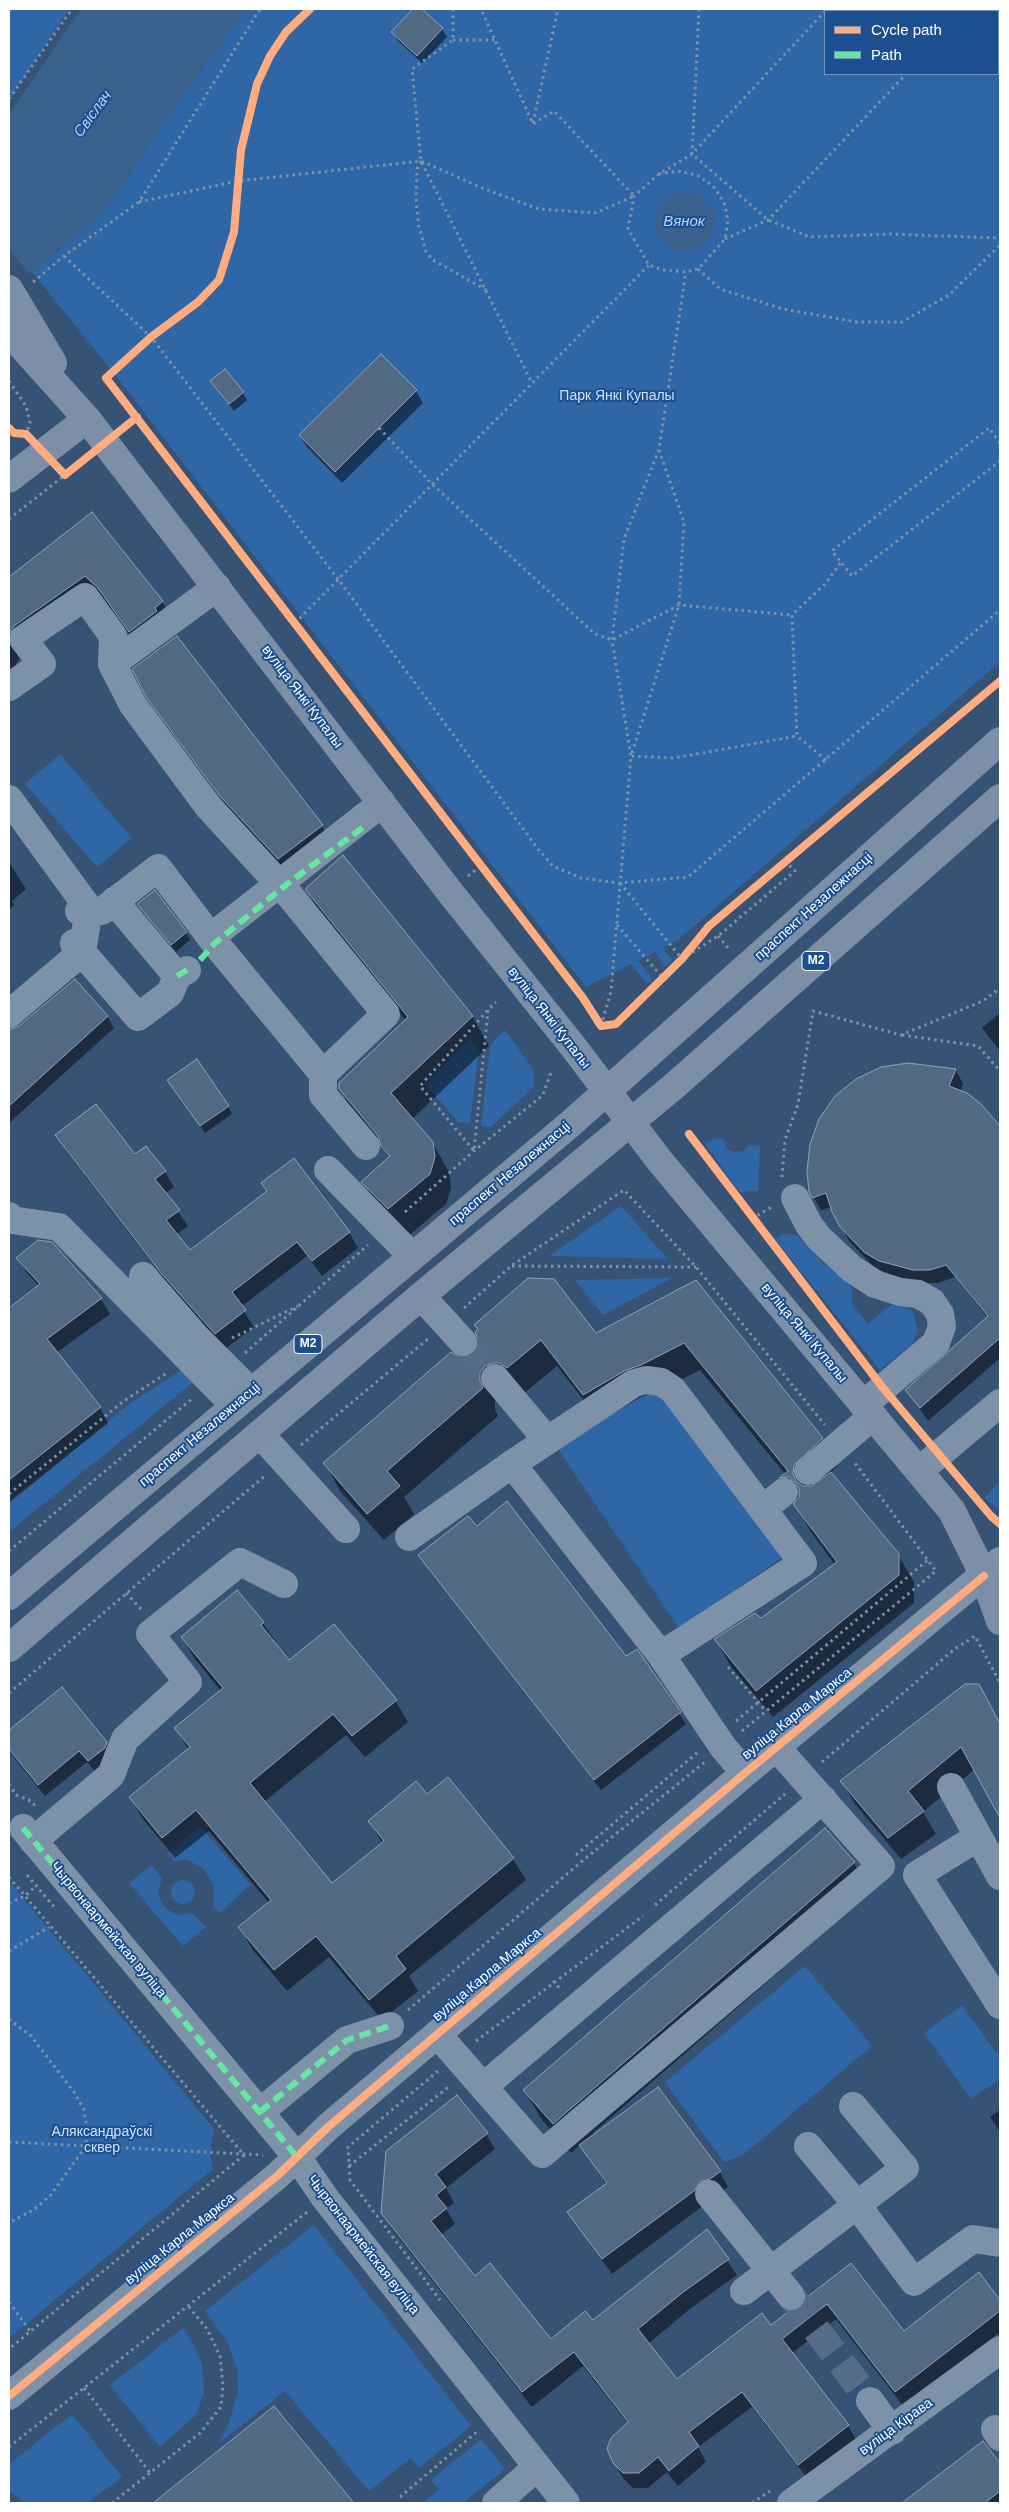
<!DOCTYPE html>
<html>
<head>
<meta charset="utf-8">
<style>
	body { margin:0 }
	#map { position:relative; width:1009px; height:2512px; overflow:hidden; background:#365274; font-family:Arial,sans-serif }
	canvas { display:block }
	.frame { position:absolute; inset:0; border:10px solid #fff; pointer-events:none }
	.legend { position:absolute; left:824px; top:10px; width:175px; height:65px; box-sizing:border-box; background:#1b4f8f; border:1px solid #7695bc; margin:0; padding:6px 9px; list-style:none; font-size:15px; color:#fff }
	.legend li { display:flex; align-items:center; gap:10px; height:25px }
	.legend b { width:25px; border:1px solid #7695bc }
</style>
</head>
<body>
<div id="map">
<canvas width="1009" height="2512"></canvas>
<div class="frame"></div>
<ul class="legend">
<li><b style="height:6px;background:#ffac80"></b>Cycle path</li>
<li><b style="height:6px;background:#66e7a1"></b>Path</li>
</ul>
</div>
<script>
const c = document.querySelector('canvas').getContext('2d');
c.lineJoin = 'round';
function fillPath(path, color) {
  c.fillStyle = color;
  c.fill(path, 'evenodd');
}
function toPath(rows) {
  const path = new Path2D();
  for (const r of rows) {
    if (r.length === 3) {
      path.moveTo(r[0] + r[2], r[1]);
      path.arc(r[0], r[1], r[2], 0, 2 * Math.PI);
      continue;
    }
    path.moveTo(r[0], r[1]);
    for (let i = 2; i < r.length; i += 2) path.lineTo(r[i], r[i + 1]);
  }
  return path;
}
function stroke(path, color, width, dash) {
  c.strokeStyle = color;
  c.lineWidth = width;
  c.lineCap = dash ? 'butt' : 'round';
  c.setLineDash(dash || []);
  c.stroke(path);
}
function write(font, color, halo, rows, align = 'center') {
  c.font = font + ' Arial,sans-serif';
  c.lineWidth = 4;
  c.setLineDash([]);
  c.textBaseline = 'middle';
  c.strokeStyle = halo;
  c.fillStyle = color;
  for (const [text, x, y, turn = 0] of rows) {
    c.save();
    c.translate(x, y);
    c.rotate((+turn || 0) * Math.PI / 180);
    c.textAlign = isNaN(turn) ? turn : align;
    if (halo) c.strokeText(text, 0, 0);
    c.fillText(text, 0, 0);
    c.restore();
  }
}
fillPath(toPath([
	[9,9,69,9,9,101],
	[246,9,1000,9,1000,662,678,940,663,948,673,961,665,967,655,952,638,961,653,979,647,984,631,964,586,987,113,372,32,272,98,216,118,192,159,128],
	[825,11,998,11,998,74,825,74],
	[60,754,132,838,97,867,25,784],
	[505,1030,533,1069,534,1087,491,1127,481,1126,490,1045],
	[470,1038,479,1050,470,1123,458,1122,426,1085],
	[715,1138,723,1139,727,1149,735,1152,743,1151,749,1145,760,1146,758,1191,740,1192,730,1179,705,1144],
	[621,1206,668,1259,549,1256],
	[783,1233,798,1236,824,1264,845,1279,852,1288,852,1304,868,1324,891,1305,906,1307,913,1312,918,1331,912,1344,880,1370,775,1239],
	[672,1278,603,1315,575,1280],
	[184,1368,196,1380,9,1532,9,1504,128,1405],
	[665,1377,786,1555,679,1628,558,1449],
	[1000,1481,1000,1511,985,1498],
	[200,1826,250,1884,220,1913,213,1906,214,1886,204,1869,188,1860,174,1861,168,1853],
	[151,1865,162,1878,158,1892,162,1903,168,1910,178,1915,192,1913,206,1927,183,1946,129,1883],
	[183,1892,12],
	[9,1881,214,2129,210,2153,213,2169,9,2338],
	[805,1966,872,2046,742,2156,724,2162,665,2082],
	[962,2005,1000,2058,1000,2079,971,2099,924,2033],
	[314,2225,471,2426,419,2468,411,2458,369,2491,285,2391,218,2444,229,2422,238,2392,237,2370,227,2341,205,2311],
	[183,2328,194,2345,202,2364,204,2393,196,2415,160,2447,110,2385],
	[72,2414,122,2477,87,2503,25,2503,9,2491,9,2464],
	[481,2439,505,2469,463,2503,422,2503,439,2490,431,2480]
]), '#2f66a5');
fillPath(toPath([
	[81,9,246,9,159,128,118,192,98,216,66,245,9,290,9,114],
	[685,222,30]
]), '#3b618d');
fillPath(toPath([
	[9,248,30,275,9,291]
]), '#365274');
fillPath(toPath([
	[414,9,420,9,442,29,447,37,422,63,397,40,393,32],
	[212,382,243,393,247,400,234,411],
	[416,391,423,403,342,483,307,447,300,436],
	[92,514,162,602,175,624,143,653,112,610,99,598,26,649,16,664,29,685,9,702,9,579],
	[147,696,322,826,328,837,285,870,227,807],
	[9,862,26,889,12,901,14,905,9,910],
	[306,889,472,1016,489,1046,412,1119,432,1142,449,1172,451,1188,446,1204,406,1238,380,1211,363,1182,390,1157,357,1119,340,1089,406,1021,323,919],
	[139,905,186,932,190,940,176,952],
	[1000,1013,1000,1051,982,1028],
	[107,1016,114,1028,9,1123,9,1031,20,1027],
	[908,1064,956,1070,963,1084,960,1092,981,1105,993,1117,1000,1130,1000,1358,928,1421,907,1390,988,1318,955,1277,938,1283,921,1283,888,1274,873,1266,849,1241,832,1207,821,1210,810,1191],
	[173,1088,228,1106,232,1114,205,1133],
	[57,1136,135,1156,165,1172,174,1187,165,1193,188,1226,176,1235,190,1252,349,1232,358,1248,322,1276,307,1256,241,1307,254,1327,225,1349,172,1289,66,1151],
	[18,1258,101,1299,110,1314,56,1353,100,1408,108,1423,9,1502,9,1310,39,1286,27,1273],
	[696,1281,822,1439,837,1466,830,1473,898,1555,914,1582,914,1603,773,1717,731,1667,716,1640,761,1620,835,1565,811,1532,780,1478,785,1474,700,1370,657,1392,641,1397,600,1421,557,1366,523,1394,501,1393,495,1401,495,1410,498,1416,404,1497,414,1514,384,1540,340,1491,325,1463,458,1358,467,1358,474,1355,479,1348,480,1339,595,1335],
	[476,1528,626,1658,636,1651,686,1724,601,1790,420,1556],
	[263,1623,289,1662,395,1700,408,1722,365,1757,346,1735,264,1802,332,1885,383,1844,369,1821,427,1796,447,1779,513,1859,526,1880,409,1976,418,1991,382,2020,329,1957,287,1991,252,1949,240,1927,269,1903,209,1831,175,1858,143,1819,130,1797,188,1749,176,1728,221,1691,195,1659,182,1637],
	[62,1689,106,1743,113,1755,96,1772,87,1762,45,1796,9,1751,9,1732],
	[991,1707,1000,1725,1000,1813,975,1769,923,1812,936,1834,901,1859,855,1804,842,1782],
	[825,1830,854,1863,871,1892,593,2133,720,2172,728,2187,612,2274,569,2213,607,2185,580,2145,571,2153,542,2120,525,2091],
	[1000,2110,1000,2132,990,2117],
	[486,2134,495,2149,446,2188,454,2203,446,2209,455,2224,441,2235,474,2277,551,2340,592,2322,707,2231,737,2275,691,2308,648,2344,676,2381,801,2310,851,2265,903,2332,979,2274,1000,2302,1000,2332,904,2407,836,2319,791,2354,848,2426,857,2441,808,2479,752,2407,698,2447,706,2462,678,2486,667,2472,648,2488,633,2488,623,2478,614,2462,628,2424,583,2366,532,2407,392,2229,383,2213],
	[274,2408,352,2503,155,2503],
	[983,2442,1000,2465,1000,2503,904,2503]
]), '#0007');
const building = toPath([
	[413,9,422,9,443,28,417,56,391,32,413,9],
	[381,354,417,390,335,472,299,435,381,354],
	[225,369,244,392,229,404,210,381,225,369],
	[92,512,163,601,155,608,157,611,129,632,98,588,85,576,14,626,9,633,9,577,92,512],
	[177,636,323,825,278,859,219,795,146,697,132,669,177,636],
	[343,855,473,1016,391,1093,433,1142,435,1157,430,1174,388,1209,361,1182,390,1156,381,1146,378,1136,339,1089,339,1083,408,1017,305,889,343,855],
	[155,890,187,932,171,945,137,904,155,890],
	[75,979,108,1016,9,1106,9,1030,19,1026,75,979],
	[197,1059,229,1106,200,1126,167,1080,197,1059],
	[908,1063,956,1069,949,1086,967,1093,981,1104,1000,1126,1000,1338,920,1408,905,1390,988,1316,946,1265,930,1270,913,1270,879,1261,864,1252,840,1227,832,1212,826,1193,812,1198,809,1192,807,1171,810,1144,819,1119,835,1096,856,1079,881,1067,908,1063],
	[96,1104,135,1154,146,1146,166,1171,155,1179,180,1210,166,1220,190,1250,267,1191,261,1183,294,1158,350,1232,312,1261,297,1242,232,1292,246,1310,215,1334,161,1273,55,1135,96,1104],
	[38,1240,52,1242,102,1298,47,1339,101,1407,9,1480,9,1308,40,1284,16,1258,38,1240],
	[528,1278,554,1279,596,1333,696,1280,823,1438,794,1465,793,1473,796,1481,803,1486,811,1486,831,1472,899,1554,899,1575,756,1691,714,1639,755,1613,761,1618,837,1562,793,1504,799,1497,799,1489,796,1483,789,1477,779,1478,788,1471,684,1343,641,1365,626,1370,583,1395,541,1340,507,1368,500,1363,493,1363,485,1366,480,1373,480,1381,483,1388,387,1471,400,1486,367,1514,323,1463,451,1352,459,1357,467,1357,473,1354,478,1347,478,1339,475,1332,478,1329,474,1325,528,1278],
	[507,1501,626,1656,637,1649,681,1712,594,1780,418,1555,468,1516,477,1526,507,1501],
	[237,1590,264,1622,261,1625,289,1660,334,1624,397,1700,352,1736,333,1714,250,1783,332,1883,384,1841,368,1821,416,1781,427,1794,448,1777,514,1858,396,1956,406,1969,369,2000,316,1936,274,1970,238,1927,271,1900,196,1810,162,1838,129,1797,190,1747,174,1728,223,1688,181,1637,237,1590],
	[965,1684,979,1684,1000,1724,1000,1818,961,1747,908,1791,924,1811,888,1838,840,1781,965,1684],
	[62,1687,107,1742,105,1748,88,1761,79,1751,38,1785,9,1749,9,1730,62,1687],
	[825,1828,855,1862,553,2124,523,2090,825,1828],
	[658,2087,721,2171,710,2179,700,2182,694,2191,602,2259,567,2212,607,2183,579,2145,658,2087],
	[457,2095,488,2133,436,2174,446,2187,436,2195,447,2208,431,2221,475,2276,490,2263,551,2339,585,2311,593,2320,707,2229,729,2259,682,2293,638,2329,677,2379,762,2313,771,2325,789,2311,800,2308,806,2298,851,2263,904,2331,979,2272,1000,2300,1000,2311,895,2392,827,2304,782,2339,849,2425,798,2465,742,2392,689,2432,699,2446,669,2471,658,2457,639,2473,623,2473,613,2463,607,2449,611,2438,628,2422,574,2352,522,2392,381,2213,386,2151,457,2095],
	[274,2406,354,2503,153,2503,274,2406],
	[983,2441,1000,2463,1000,2491,985,2503,902,2503,983,2441]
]);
fillPath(building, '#526984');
stroke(building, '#92a2b6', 1);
stroke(toPath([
	[463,1342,495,1378],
	[791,2296,870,2401]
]), '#546c89', 28, [28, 14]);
stroke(toPath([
	[453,9,453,40,412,69,421,161,532,383],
	[699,9,692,154,768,220,810,237,889,234,1000,238],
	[851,9,854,11],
	[965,11,968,9],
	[453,40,494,40],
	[9,99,72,9],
	[533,123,558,9],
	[421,161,417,169,416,200,419,227,426,252,433,260,486,290],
	[659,174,678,171,697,175,713,186,724,202,728,220,725,239,698,269,686,272,662,270,649,265,628,229,634,196,659,174,692,154,827,9],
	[139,202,238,181,421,161,482,188,539,209,596,213,634,196,554,111,533,124,481,9],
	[725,239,768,220,906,74],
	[64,256,151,337,338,579,538,849,553,866,581,878,619,883,688,877,1000,610],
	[698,269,720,289,783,309,857,322,902,322,949,295,1000,245],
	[33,282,64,256,139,202,260,9],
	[9,381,26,406,30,423,26,434],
	[129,423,137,417],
	[9,428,14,433,25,434],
	[379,428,432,484,595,634,612,640,679,605,792,615],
	[1000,443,989,428,832,551,852,576,1000,461],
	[659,450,684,522,679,605,631,756,674,758,797,736],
	[64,474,87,457],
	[9,519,65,475],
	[295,623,649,265],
	[826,760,797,736,792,615,826,583,841,562],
	[468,876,481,866],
	[620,883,682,959,718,936,795,871,785,861],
	[617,925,662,977],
	[718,936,730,950],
	[583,998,601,1026,616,1024],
	[488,1010,474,1151,420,1086,488,1010,496,1002],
	[601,1026,611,991,631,756,612,640,624,539,659,449,686,272],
	[902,1035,978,1046,1000,1071],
	[689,1134,866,1366],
	[782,1177,785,1140,798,1104,813,1011,901,1035,983,1001,1000,988],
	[405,1212,474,1151,543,1095,551,1072],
	[752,1219,773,1206],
	[512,1266,696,1267],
	[464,1308,511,1266,624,1190,696,1267,825,1425],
	[232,1338,298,1306],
	[245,1353,368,1245],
	[301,1445,429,1338],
	[9,1494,125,1400,167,1373],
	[974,1496,1000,1524],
	[9,1551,193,1398],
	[126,1593,141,1609],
	[728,1667,766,1711],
	[9,1693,266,1475],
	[736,1721,929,1559],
	[742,1731,936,1571,855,1463],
	[822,1762,956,1648,975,1636,1000,1683],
	[9,1784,16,1795,29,1800,37,1807],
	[576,1855,698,1752],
	[27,1875,55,1908],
	[9,1877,244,2155,9,2349],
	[9,1903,25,1896,36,1886],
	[655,1905,785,1794],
	[9,1951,49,1927],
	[553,1981,561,1990],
	[408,2010,581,1862,705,1762],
	[9,2019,31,2036,74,2092,84,2110,87,2129,86,2146,50,2196,33,2210,9,2223],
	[476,2041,643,1916],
	[438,2071,348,2147,350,2180,440,2300],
	[9,2142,263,2155],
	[349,2166,451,2085],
	[9,2302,30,2331],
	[84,2388,151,2474],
	[9,2447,307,2212],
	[400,2497,479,2430],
	[112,2503,200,2433,221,2407,223,2385,220,2356,207,2329,189,2307],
	[752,2503,770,2491]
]), '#7d92a8', 3, [2.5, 4]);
stroke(toPath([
	[9,687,42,664,23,639,85,597,113,636,112,664],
	[9,799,89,909,82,952,9,1014],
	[114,901,177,976],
	[79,911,102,911,158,868,215,943,323,1074,386,1014,291,897,207,805,133,705,112,664,217,587],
	[211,937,382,803],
	[74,943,138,1017,170,993,177,976,187,970],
	[323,1074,323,1095,366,1146],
	[328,1170,412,1256],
	[795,1198,809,1225,819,1238,852,1269,875,1284,900,1292,918,1294,932,1302,940,1314,942,1326,936,1343,863,1405],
	[9,1216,12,1220,59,1227,235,1406],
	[143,1276,197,1338,251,1392],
	[421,1296,463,1342],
	[495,1378,547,1440],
	[260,1434,346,1529],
	[512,1464,661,1655,723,1747,745,1773],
	[808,1471,873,1416],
	[919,1471,1000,1403],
	[763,1509,784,1492],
	[409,1537,512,1464,634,1383,646,1380,661,1382,673,1390,803,1563,661,1655],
	[951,1787,1000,1876],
	[23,1828,297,2157,325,2198,566,2503],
	[978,1837,917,1875,1000,2005],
	[33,1841,111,1775,125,1739,188,1682,150,1634,240,1562,284,1584],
	[437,2034,542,2154,881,1866,776,1747],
	[483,2087,823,1799],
	[260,2112,347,2040,390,2026],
	[808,2146,857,2205,914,2282,973,2239,1000,2243],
	[709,2194,791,2296],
	[744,2291,905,2168,853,2106],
	[9,2396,277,2176,329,2126,745,1773,1000,1561],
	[870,2401,892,2431],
	[995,2429,1000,2437],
	[496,2503,537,2467],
	[791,2503,1000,2350]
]), '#7d92a8', 28);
stroke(toPath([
	[9,289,53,363],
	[9,332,87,419,449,891,575,1049,659,1160,952,1511,984,1576,1000,1621],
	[9,479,87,419],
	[9,1596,569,1125,1000,741],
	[9,1648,421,1296,673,1087,1000,798]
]), '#7d8ea7', 28);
stroke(toPath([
	[200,960,215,943,282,888,366,825],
	[177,976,187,970],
	[23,1828,297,2157],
	[260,2112,347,2040,390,2026]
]), '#66e7a1', 6, [12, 6]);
stroke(toPath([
	[310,9,286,32,270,56,257,84,241,150,234,232,219,280,198,302,151,337,106,378,583,998,601,1026,616,1024,682,959,709,926,1000,681],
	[9,428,14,433,26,434,65,475,137,417],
	[689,1134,883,1388,991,1516,1000,1524],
	[9,2396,277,2176,329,2126,745,1773,984,1576]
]), '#ffac80', 8);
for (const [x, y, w] of [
	[816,961,28],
	[308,1344,28]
]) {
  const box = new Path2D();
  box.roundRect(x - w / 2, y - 9.5, w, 19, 4);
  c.fillStyle = '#1b4f8f';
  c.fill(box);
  stroke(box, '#fff', 1);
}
write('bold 12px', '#fff', null, [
	["М2",816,961],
	["М2",308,1344]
]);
write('14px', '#cfe3fa', '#1b4f8f', [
	["Парк Янкі Купалы",617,396],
	["Аляксандраўскі",102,2132],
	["сквер",102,2148]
]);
write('14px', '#fff', '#1b4f8f', [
	["вуліца Янкі Купалы",302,697,53],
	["праспект Незалежнасці",814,907,-42],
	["вуліца Янкі Купалы",549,1018,52],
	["праспект Незалежнасці",510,1174,-40],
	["вуліца Янкі Купалы",804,1333,50],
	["праспект Незалежнасці",200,1435,-40],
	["вуліца Карла Маркса",797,1714,-39],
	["Чырвонаармейская вуліца",108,1930,50],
	["вуліца Карла Маркса",487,1975,-40],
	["вуліца Карла Маркса",180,2239,-39],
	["Чырвонаармейская вуліца",363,2245,52],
	["вуліца Кірава",896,2427,-36]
]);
write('italic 15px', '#b5d3f5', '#1b4f8f', [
	["Свіслач",93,114,-54],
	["Вянок",684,222]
]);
</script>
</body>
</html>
